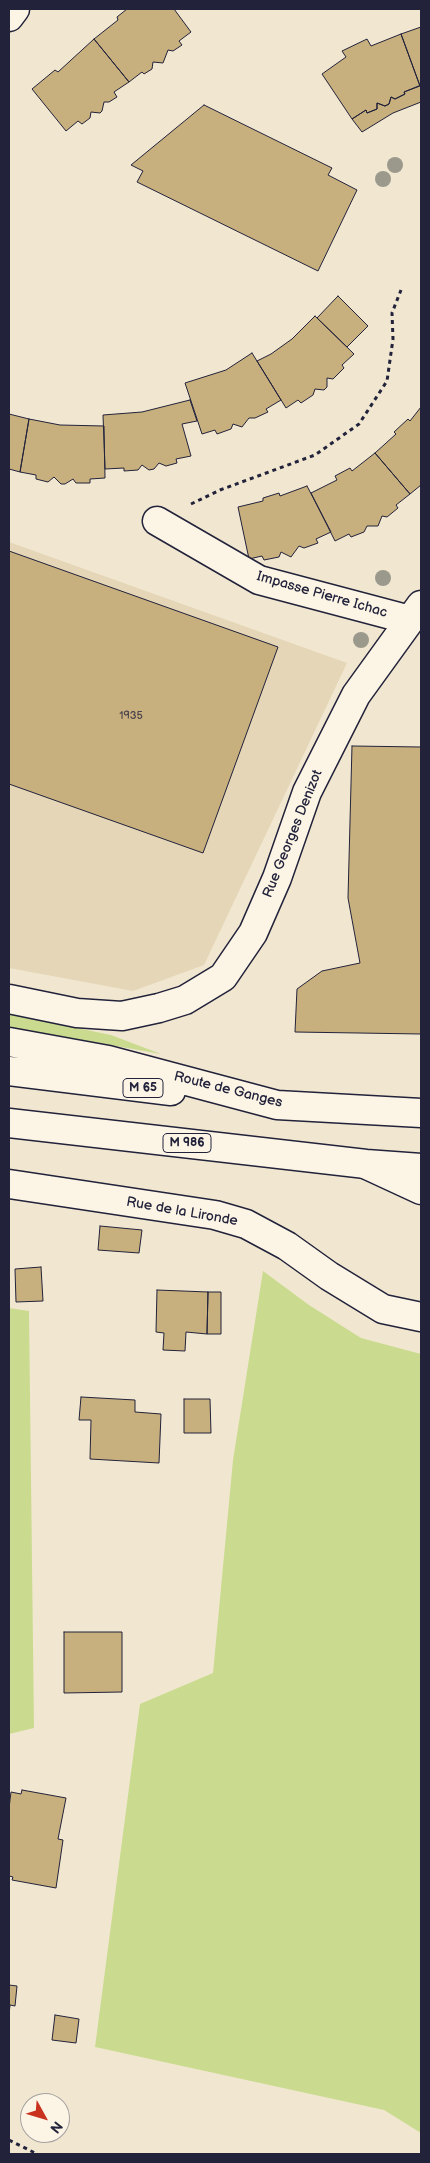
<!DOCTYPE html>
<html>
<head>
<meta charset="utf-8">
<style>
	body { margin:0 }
	#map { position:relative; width:430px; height:2163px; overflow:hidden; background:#f1e7d0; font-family:"Balsamiq Sans",sans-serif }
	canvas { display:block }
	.frame { position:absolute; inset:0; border:10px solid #22223b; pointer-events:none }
	.north { position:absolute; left:20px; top:2093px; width:50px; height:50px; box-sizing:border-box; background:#fcf5e5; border:1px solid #a5a1a1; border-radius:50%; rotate:129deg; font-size:14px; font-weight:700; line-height:20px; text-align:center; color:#22223b }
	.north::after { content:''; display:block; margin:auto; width:18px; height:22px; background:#c8321e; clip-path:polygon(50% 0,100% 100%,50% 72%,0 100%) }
</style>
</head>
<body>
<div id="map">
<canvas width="430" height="2163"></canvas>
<div class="frame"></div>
<div class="north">N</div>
</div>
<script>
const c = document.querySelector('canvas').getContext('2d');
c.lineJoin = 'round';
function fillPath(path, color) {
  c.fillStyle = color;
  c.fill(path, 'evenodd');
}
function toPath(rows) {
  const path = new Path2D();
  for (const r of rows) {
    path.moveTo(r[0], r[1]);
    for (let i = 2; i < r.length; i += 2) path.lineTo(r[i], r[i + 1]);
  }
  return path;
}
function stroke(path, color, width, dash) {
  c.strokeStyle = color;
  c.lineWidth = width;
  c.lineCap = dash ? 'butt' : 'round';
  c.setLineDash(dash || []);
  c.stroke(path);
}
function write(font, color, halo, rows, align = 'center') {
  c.font = font + ' "Balsamiq Sans",sans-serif';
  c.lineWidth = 4;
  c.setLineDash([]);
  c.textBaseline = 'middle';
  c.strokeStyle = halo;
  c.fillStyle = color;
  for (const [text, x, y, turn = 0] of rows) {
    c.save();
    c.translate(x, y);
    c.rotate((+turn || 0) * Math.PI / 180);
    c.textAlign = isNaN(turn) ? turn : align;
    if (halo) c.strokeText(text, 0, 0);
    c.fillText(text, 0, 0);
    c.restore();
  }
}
fillPath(toPath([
	[9,542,347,663,204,965,133,991,9,968]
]), '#e4d6b7');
fillPath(toPath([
	[9,1014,111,1035,161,1054,9,1027],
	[263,1271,309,1305,361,1338,421,1354,421,2133,384,2110,95,2047,140,1704,213,1673,233,1460],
	[9,1308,29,1311,34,1728,9,1734]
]), '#cadb8f');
const building = toPath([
	[127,9,174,9,191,32,179,41,182,45,173,51,168,50,163,63,153,62,152,69,144,74,142,72,129,82,94,39,118,20,117,17,127,9],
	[421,27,421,85,420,86,401,34,421,27],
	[401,34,420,86,404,92,405,94,395,99,391,97,389,104,385,106,377,103,377,109,367,113,366,110,352,119,322,74,346,57,342,51,367,39,371,46,401,34],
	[94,39,129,82,114,92,117,97,109,102,104,102,102,111,100,113,91,112,90,118,82,124,78,121,66,131,32,89,55,70,58,72,94,39],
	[421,85,421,102,393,113,362,132,352,119,366,110,367,113,377,109,377,103,385,106,389,104,391,97,395,99,405,94,404,92,421,85],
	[204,105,332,168,328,175,357,190,318,271,137,182,143,171,131,165,204,105],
	[338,296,368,326,347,347,317,318,338,296],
	[315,316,354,354,342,365,344,368,333,379,327,378,327,387,324,390,315,389,313,395,301,403,298,400,286,408,257,361,271,354,292,339,315,316],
	[252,353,281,400,266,409,268,412,255,418,249,418,242,427,233,424,231,429,217,434,215,430,202,434,185,383,226,370,252,353],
	[190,400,197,421,182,424,191,456,176,459,177,463,166,466,159,463,154,469,149,470,142,465,138,470,124,471,124,468,105,469,103,415,142,412,190,400],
	[421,407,421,485,410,494,375,453,396,434,394,432,408,419,410,421,421,407],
	[9,414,29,419,20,472,9,469,9,414],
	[29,419,60,425,104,426,105,478,90,479,90,483,76,483,73,479,65,484,61,484,54,477,48,482,36,479,36,475,20,472,29,419],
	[375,453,410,494,396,505,398,508,387,517,382,516,378,526,367,526,364,532,351,537,349,534,335,541,311,493,337,480,335,476,350,468,352,471,375,453],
	[307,486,331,532,316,539,318,543,304,548,299,546,291,557,281,552,279,557,264,560,262,556,249,559,238,507,263,501,263,498,279,493,280,496,307,486],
	[9,551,278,647,203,853,9,784,9,551],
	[352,746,421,747,421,1034,295,1032,297,989,322,971,360,963,348,898,352,746],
	[100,1226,142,1230,139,1253,98,1250,100,1226],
	[41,1267,43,1301,16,1302,15,1269,41,1267],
	[157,1290,208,1292,207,1334,186,1332,185,1351,163,1350,164,1333,156,1332,157,1290],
	[208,1292,221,1292,221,1334,207,1334,208,1292],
	[81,1397,135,1400,135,1412,161,1414,159,1463,90,1459,91,1420,79,1420,81,1397],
	[184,1399,210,1399,211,1433,184,1433,184,1399],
	[64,1632,122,1632,122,1692,64,1693,64,1632],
	[22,1790,66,1798,58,1839,63,1840,56,1888,12,1880,13,1877,9,1876,9,1808,11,1792,21,1794,22,1790],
	[9,1985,17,1986,15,2006,10,2005,9,2015,9,1985],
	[55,2015,79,2019,76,2043,52,2040,55,2015]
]);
fillPath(building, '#c7af7e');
stroke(building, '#22223b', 1);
const minor = toPath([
	[9,17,15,9],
	[157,521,259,580,410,620],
	[9,999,77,1013,122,1016,159,1008,185,1000,223,977,253,933,277,878,307,792,356,695,421,605],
	[367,1165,421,1190],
	[9,1184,215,1215,246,1224,287,1246,329,1276,383,1309,421,1317]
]);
const major = toPath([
	[9,1042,108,1060,277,1105,421,1113],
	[9,1071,171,1091],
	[9,1123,366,1164,421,1168]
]);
stroke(minor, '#22223b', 31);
stroke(major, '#22223b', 31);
stroke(toPath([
	[191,504,220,490,315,455,359,424,387,381,393,339,392,313,401,290],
	[9,2140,37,2154]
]), '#22223b', 3, [4, 4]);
stroke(minor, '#fcf5e5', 28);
stroke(major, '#fcf5e5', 28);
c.fillStyle = '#9b998c';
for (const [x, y] of [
	[395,165],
	[383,179],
	[383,578],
	[361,640]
]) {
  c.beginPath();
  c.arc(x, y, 8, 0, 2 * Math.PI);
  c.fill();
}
write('11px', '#4b454c', null, [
	["1935",131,716]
]);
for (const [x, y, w] of [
	[143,1088,40],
	[187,1143,48]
]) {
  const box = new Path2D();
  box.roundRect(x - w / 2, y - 9.5, w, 19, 4);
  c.fillStyle = '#fcf5e5';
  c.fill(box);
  stroke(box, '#22223b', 1);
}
write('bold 12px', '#22223b', null, [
	["M 65",143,1088],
	["M 986",187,1143]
]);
write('14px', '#22223b', '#fcf5e5', [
	["Impasse Pierre Ichac",322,595,16],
	["Rue Georges Denizot",293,834,-68],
	["Route de Ganges",228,1090,14],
	["Rue de la Lironde",182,1212,10]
]);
</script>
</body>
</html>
